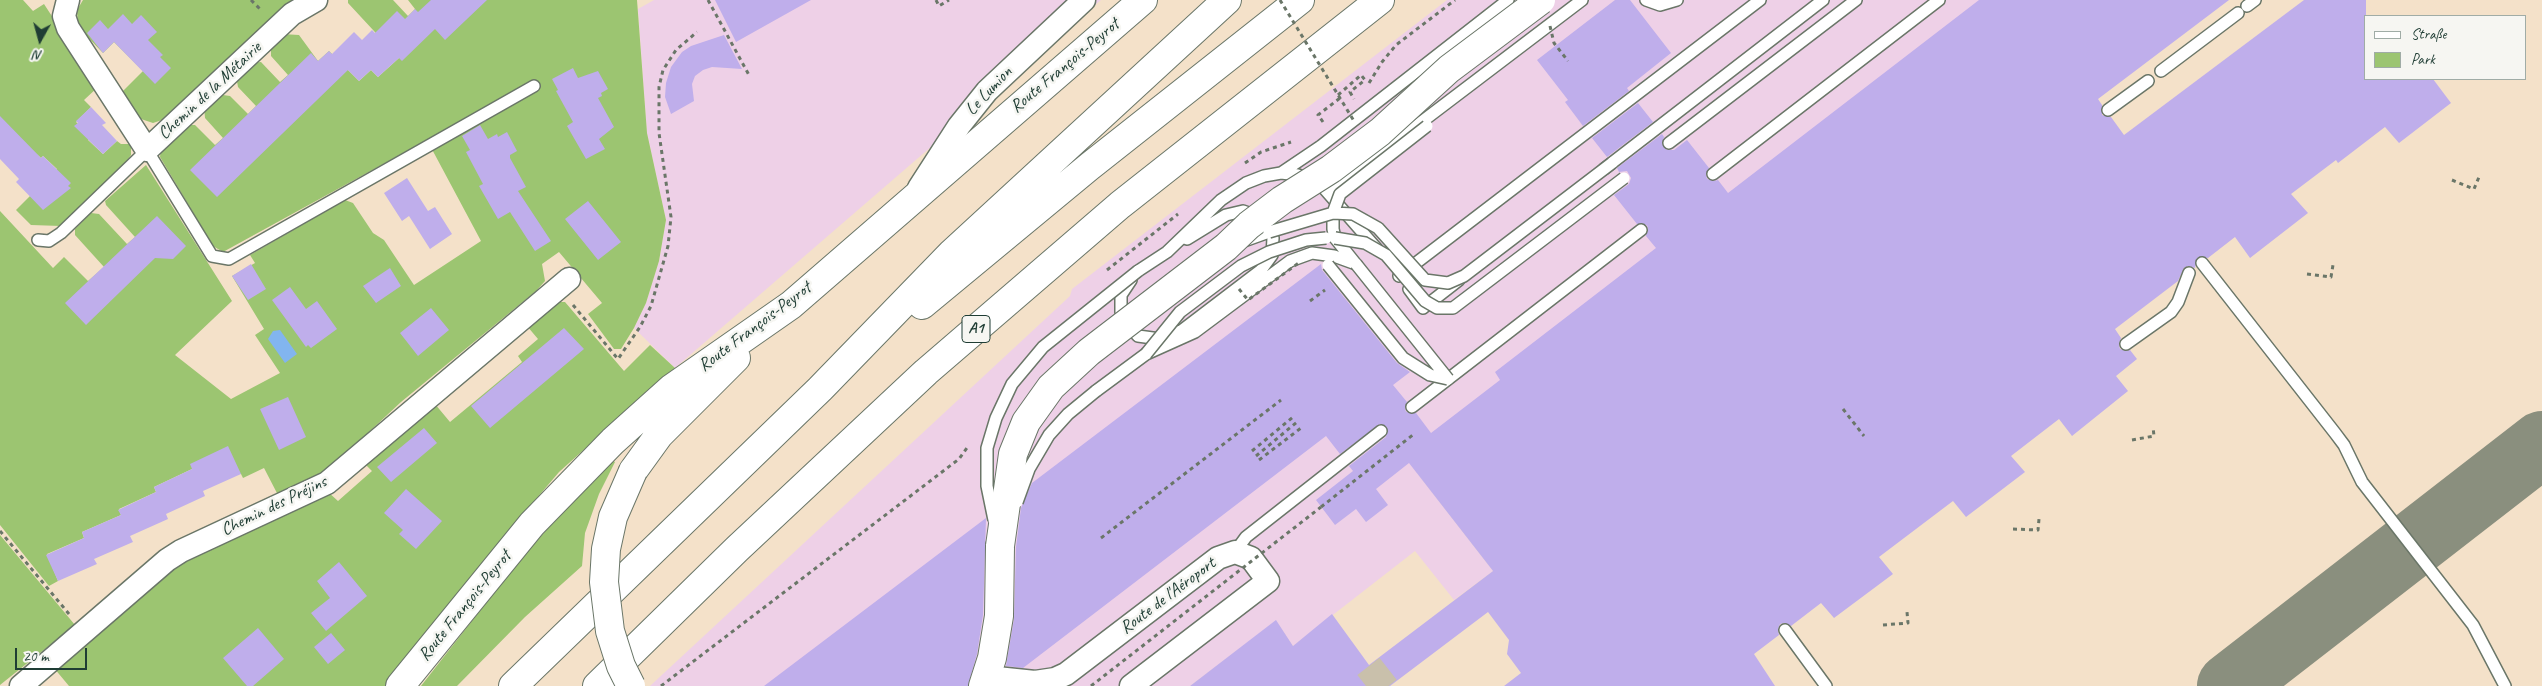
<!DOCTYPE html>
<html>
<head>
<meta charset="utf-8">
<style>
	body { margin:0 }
	#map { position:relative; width:2542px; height:686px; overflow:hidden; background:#f4e1c9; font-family:Caveat,sans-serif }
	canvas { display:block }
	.legend { position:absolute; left:2364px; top:15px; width:162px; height:65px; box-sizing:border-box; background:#f6f6f2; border:1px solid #a0aca6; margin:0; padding:6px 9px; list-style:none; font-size:15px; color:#1f3d34 }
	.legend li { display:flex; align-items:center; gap:10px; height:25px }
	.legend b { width:25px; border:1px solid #a0aca6 }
	.north { position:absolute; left:15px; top:15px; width:50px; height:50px; -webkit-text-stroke:4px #f6f6f2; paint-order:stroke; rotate:187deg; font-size:14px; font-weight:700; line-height:20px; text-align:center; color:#1f3d34 }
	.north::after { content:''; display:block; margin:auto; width:18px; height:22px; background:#1f3d34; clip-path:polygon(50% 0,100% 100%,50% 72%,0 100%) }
	.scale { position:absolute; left:15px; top:648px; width:72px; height:22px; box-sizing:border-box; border:2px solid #1f3d34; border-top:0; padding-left:6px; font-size:15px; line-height:18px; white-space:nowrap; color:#1f3d34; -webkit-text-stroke:4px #f6f6f2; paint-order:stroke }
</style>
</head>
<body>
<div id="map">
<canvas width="2542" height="686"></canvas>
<ul class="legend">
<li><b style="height:6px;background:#fff"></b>Straße</li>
<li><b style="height:14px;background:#9cc571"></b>Park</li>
</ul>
<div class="north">N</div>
<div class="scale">20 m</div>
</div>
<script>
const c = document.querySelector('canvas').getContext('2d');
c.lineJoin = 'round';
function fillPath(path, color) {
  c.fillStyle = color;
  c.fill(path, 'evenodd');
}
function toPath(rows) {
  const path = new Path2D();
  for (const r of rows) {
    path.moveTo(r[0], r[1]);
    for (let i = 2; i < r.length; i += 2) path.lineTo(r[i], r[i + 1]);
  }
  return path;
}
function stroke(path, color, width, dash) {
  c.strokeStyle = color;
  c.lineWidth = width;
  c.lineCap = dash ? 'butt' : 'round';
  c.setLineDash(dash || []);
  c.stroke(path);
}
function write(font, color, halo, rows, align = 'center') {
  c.font = font + ' Caveat,sans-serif';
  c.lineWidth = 5;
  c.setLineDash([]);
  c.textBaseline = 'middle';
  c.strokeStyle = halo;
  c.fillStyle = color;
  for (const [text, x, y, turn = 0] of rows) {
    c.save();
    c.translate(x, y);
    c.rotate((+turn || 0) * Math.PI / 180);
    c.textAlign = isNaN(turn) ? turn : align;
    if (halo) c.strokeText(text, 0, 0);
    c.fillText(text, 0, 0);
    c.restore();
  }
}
fillPath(toPath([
	[654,0,1101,0,675,368,634,328,646,303,659,261,666,220,647,133,638,9],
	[1447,0,2034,0,1417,473,1493,571,1454,600,1415,551,1293,646,1276,621,1190,686,650,686,1070,296,1072,289]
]), '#eed0e7');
fillPath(toPath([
	[0,0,23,0,33,11,44,4,98,87,84,100,91,107,76,122,91,136,88,140,103,154,117,141,121,144,131,144,131,155,126,162,61,226,31,225,16,210,57,169,43,156,41,158,0,123],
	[83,0,304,0,168,118,153,123,138,118,119,95,143,71,114,42,103,53,78,27,77,10],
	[348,0,393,0,408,16,415,9,408,0,637,0,647,133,666,220,659,261,646,303,634,328,621,349,614,349,588,314,602,303,559,252,542,264,545,281,536,291,401,402,323,475,279,497,264,468,243,478,241,474,192,469,154,487,156,492,119,509,121,515,82,532,84,538,47,554,58,581,49,586,0,525,0,211,53,268,64,257,88,281,104,267,75,235,75,229,91,213,99,214,127,244,135,237,106,205,105,201,146,165,232,301,175,355,231,399,280,373,255,335,264,329,232,276,255,263,250,255,345,200,353,203,373,233,384,240,414,285,481,241,427,140,223,252,213,246,160,157,161,148,184,125,195,125,215,145,223,138,205,118,204,106,216,94,230,96,248,114,256,106,238,87,236,76,249,63,261,62,280,82,288,75,271,56,271,45,282,34,299,35,318,61,329,51,359,81,371,70,378,77,399,58,348,3],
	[558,302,565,302,624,371,650,345,675,368,559,472,492,551,387,686,69,686,54,668,182,561,328,492,338,501,372,471,365,464,435,404,450,422,522,362,518,356,538,339,527,326],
	[612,460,615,462,599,494,585,533,582,566,525,617,457,686,421,686,515,566,568,505],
	[0,535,75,625,0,685]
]), '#9cc571');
fillPath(toPath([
	[280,330,297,354,285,363,268,339,273,331]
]), '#82b5ef');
stroke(toPath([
	[2230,686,2542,444]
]), '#8a8f7e', 66);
fillPath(toPath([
	[431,0,487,0,445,40,435,29,402,61,399,58,378,77,371,70,359,81,348,70,217,197,190,170,311,53,318,61,329,51,332,54,354,32,362,40,372,30,375,33,397,11,405,19,415,9,418,12],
	[715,0,811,0,736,42],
	[1615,0,1630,0,1671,53,1627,88,1629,91,1583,126,1565,102,1568,100,1537,60],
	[1979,0,2229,0,2098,99,2102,105,2102,115,2111,117,2124,135,2304,0,2366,0,2366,79,2433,79,2451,103,2399,143,2385,127,2338,163,2336,160,2291,194,2308,213,2250,258,2235,237,2208,258,2198,257,2195,268,2188,266,2184,268,2178,281,2115,329,2121,338,2119,344,2120,349,2126,351,2130,350,2137,359,2116,376,2128,391,2072,436,2059,419,2011,456,2025,472,1966,517,1953,501,1879,557,1893,574,1834,618,1821,603,1791,626,1785,623,1780,624,1778,630,1779,635,1754,654,1775,686,1504,686,1521,673,1507,654,1509,640,1488,612,1390,686,1190,686,1276,620,1293,646,1332,614,1369,665,1493,571,1409,463,1376,489,1388,505,1366,522,1356,509,1335,525,1316,500,1353,471,1349,466,1386,437,1387,427,1380,424,1340,454,1326,436,1023,668,1006,666,1014,619,1016,547,1021,508,1032,483,1321,264,1322,270,1397,363,1410,372,1393,385,1407,402,1405,408,1406,412,1416,413,1431,433,1500,380,1495,372,1656,248,1646,236,1648,229,1647,225,1637,224,1614,195,1629,184,1631,178,1627,171,1619,172,1617,168,1662,134,1664,137,1662,144,1667,150,1674,150,1687,140,1709,168,1706,174,1707,179,1714,181,1718,180,1728,193],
	[123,14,132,24,141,15,157,32,148,40,163,55,160,57,171,68,155,84,114,42,103,53,87,33,100,20,108,29],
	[724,35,742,69,712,67,703,70,695,76,692,84,694,101,671,114,665,97,666,83,671,67,682,52,691,46],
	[573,68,578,78,598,71,608,89,601,93,602,96,598,98,614,127,599,139,605,149,586,159,567,126,573,122,556,91,558,90,552,79],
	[1638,103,1653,122,1607,157,1592,138],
	[91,107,106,123,102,125,117,141,103,154,74,126,78,123,76,121],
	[0,116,41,158,43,156,71,183,68,186,71,188,43,210,16,182,19,179,0,159],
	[480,125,488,139,497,134,498,137,507,132,517,151,510,155,510,158,526,187,518,191,551,241,535,251,510,212,498,219,479,186,483,184,466,152,470,150,462,136],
	[407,178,428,211,435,207,452,234,430,249,409,216,402,221,384,193],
	[588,201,621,242,598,260,565,219],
	[157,216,186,246,173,259,155,258,86,325,65,303],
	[251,264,266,289,248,300,232,276],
	[390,268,401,286,376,303,363,286],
	[290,287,306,309,317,301,337,329,311,348,308,345,306,347,272,300],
	[431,308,449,330,418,356,400,333],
	[564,328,584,349,490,428,471,406],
	[288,397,306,437,279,450,260,409],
	[424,428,437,443,391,482,377,467],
	[228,446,241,474,203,491,205,496,166,514,168,519,130,536,133,542,94,559,97,564,58,581,46,555,84,538,82,532,121,515,118,510,156,492,154,487,192,469,190,464],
	[406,489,442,521,416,549,399,534,403,530,384,513],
	[986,518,983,615,977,654,968,686,764,686],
	[339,562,367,596,326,631,311,613,330,598,317,581],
	[258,628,284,659,253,686,247,686,223,658],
	[331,633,345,650,328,664,314,647]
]), '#bfaeeb');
stroke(toPath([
	[1366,686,1398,661]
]), '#c9c0ab', 28, [28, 14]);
const lane = toPath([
	[1646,0,1660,5,1677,0],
	[2247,6,2255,0],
	[2161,71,2238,13],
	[2108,110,2148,81],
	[1669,143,1856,0],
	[1604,169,1823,0],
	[1281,173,1321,146,1508,0],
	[1713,174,1939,0],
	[1328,193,1582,0],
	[1333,213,1333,229,1335,238,1355,263],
	[38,240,49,241,61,233,147,150,212,256,229,259,534,86],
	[1244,241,1269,232],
	[2202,263,2335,433,2344,445,2362,482,2473,625,2505,686],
	[1138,271,1167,252,1221,200,1246,183,1264,176,1281,173,1298,175,1321,185,1377,249],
	[1399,276,1760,0],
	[1131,280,1121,295,1121,312,1125,322,1138,336,1160,339,1181,331,1261,270,1272,255,1273,238,1269,225,1260,217,1243,211,1226,215,1187,239],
	[1409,289,1423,308,1459,280],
	[2126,344,2171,312,2178,302,2189,273],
	[1096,391,1146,354,1195,332,1290,261,1312,253,1334,256,1356,264],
	[1412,407,1641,230],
	[1235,552,1246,537,1381,431],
	[1785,630,1826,686]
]);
const street = toPath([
	[68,0,64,16,68,28,147,150,292,14,316,0],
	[919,188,959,126,987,91,1084,0],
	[987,677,1035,682,1055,679,1066,674,1218,558,1235,552,1251,558,1268,581,1131,686],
	[21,686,167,560,181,551,327,483,569,279]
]);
const primary = toPath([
	[633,471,659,435,736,358],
	[400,686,532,524,613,441,672,388,791,305,1143,0],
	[983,686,992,658,999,616,1000,546]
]);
const highway = toPath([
	[922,305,1090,166,1300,0],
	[513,686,820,389,952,253,1227,0],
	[597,686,737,549,926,372,1120,205,1380,0]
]);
stroke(lane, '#6a7668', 14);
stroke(street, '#6a7668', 25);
stroke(primary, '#6a7668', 30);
stroke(highway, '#6a7668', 30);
stroke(toPath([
	[251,0,262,11],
	[708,0,749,75],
	[936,0,939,6,949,0],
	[1369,83,1382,62,1396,45,1455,0],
	[1338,95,1361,75,1365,80,1350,92,1354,99],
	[1323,122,1318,115,1340,98],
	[1245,163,1261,152,1291,142],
	[2452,180,2474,189,2479,177],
	[1107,270,1178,214],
	[2307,274,2331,277,2333,265],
	[1310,301,1325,290],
	[573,305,618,359,640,327,651,306,668,246,671,217,659,133,659,87,663,70,676,50,697,32],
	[1843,409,1864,436],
	[2132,440,2154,436,2153,427],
	[1252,451,1293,417],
	[1256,456,1297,422],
	[1259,460,1301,428],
	[1321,507,1414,434],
	[2013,529,2038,530,2039,519],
	[0,531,69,614],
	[1101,538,1281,400],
	[1883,625,1908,623,1907,612],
	[661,686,959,459,969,445]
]), '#6a7668', 3, [4, 4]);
stroke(lane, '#fff', 11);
stroke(street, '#fff', 22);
stroke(primary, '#fff', 28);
stroke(highway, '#fff', 28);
const laneBridge = toPath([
	[1333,213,1340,194,1427,126],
	[1269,232,1333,213,1353,214,1378,228,1425,280,1448,283,1464,276,1612,163],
	[1335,238,1365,243,1386,255,1425,301,1437,308,1453,308,1624,178],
	[1356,264,1448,379],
	[1328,265,1403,358,1430,375,1448,379],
	[1146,354,1180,312,1241,266,1269,252,1306,240,1326,238],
	[1017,502,1029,469,1049,435,1068,414,1096,391],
	[994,520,987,486,987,448,996,418,1012,384,1043,347,1138,271]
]);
const primaryBridge = toPath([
	[1000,546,1013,454,1026,422,1051,387,1089,352,1226,247,1249,225,1282,200,1331,169,1380,132,1449,69,1541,0],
	[631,686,621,666,610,631,604,582,606,549,613,517,633,471]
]);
stroke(laneBridge, '#6a7668', 14, []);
stroke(primaryBridge, '#6a7668', 30, []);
stroke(toPath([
	[1280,0,1354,121],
	[1550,26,1554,43,1568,61],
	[1239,289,1248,300,1300,262],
	[1091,686,1321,507]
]), '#6a7668', 3, [4, 4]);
stroke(laneBridge, '#fff', 11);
stroke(primaryBridge, '#fff', 28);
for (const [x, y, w] of [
	[976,329,28]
]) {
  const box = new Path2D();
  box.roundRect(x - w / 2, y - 13.5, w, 27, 4);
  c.fillStyle = '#f6f6f2';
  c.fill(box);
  stroke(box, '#1f3d34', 1);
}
write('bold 16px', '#1f3d34', null, [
	["A1",976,329]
]);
write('18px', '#1f3d34', '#f6f6f2', [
	["Route François-Peyrot",1065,66,-40],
	["Chemin de la Métairie",210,91,-43],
	["Le Lumion",989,91,-47],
	["Route François-Peyrot",755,327,-37],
	["Chemin des Préjins",274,506,-26],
	["Route de l'Aéroport",1168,596,-37],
	["Route François-Peyrot",465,606,-51]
]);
</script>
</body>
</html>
